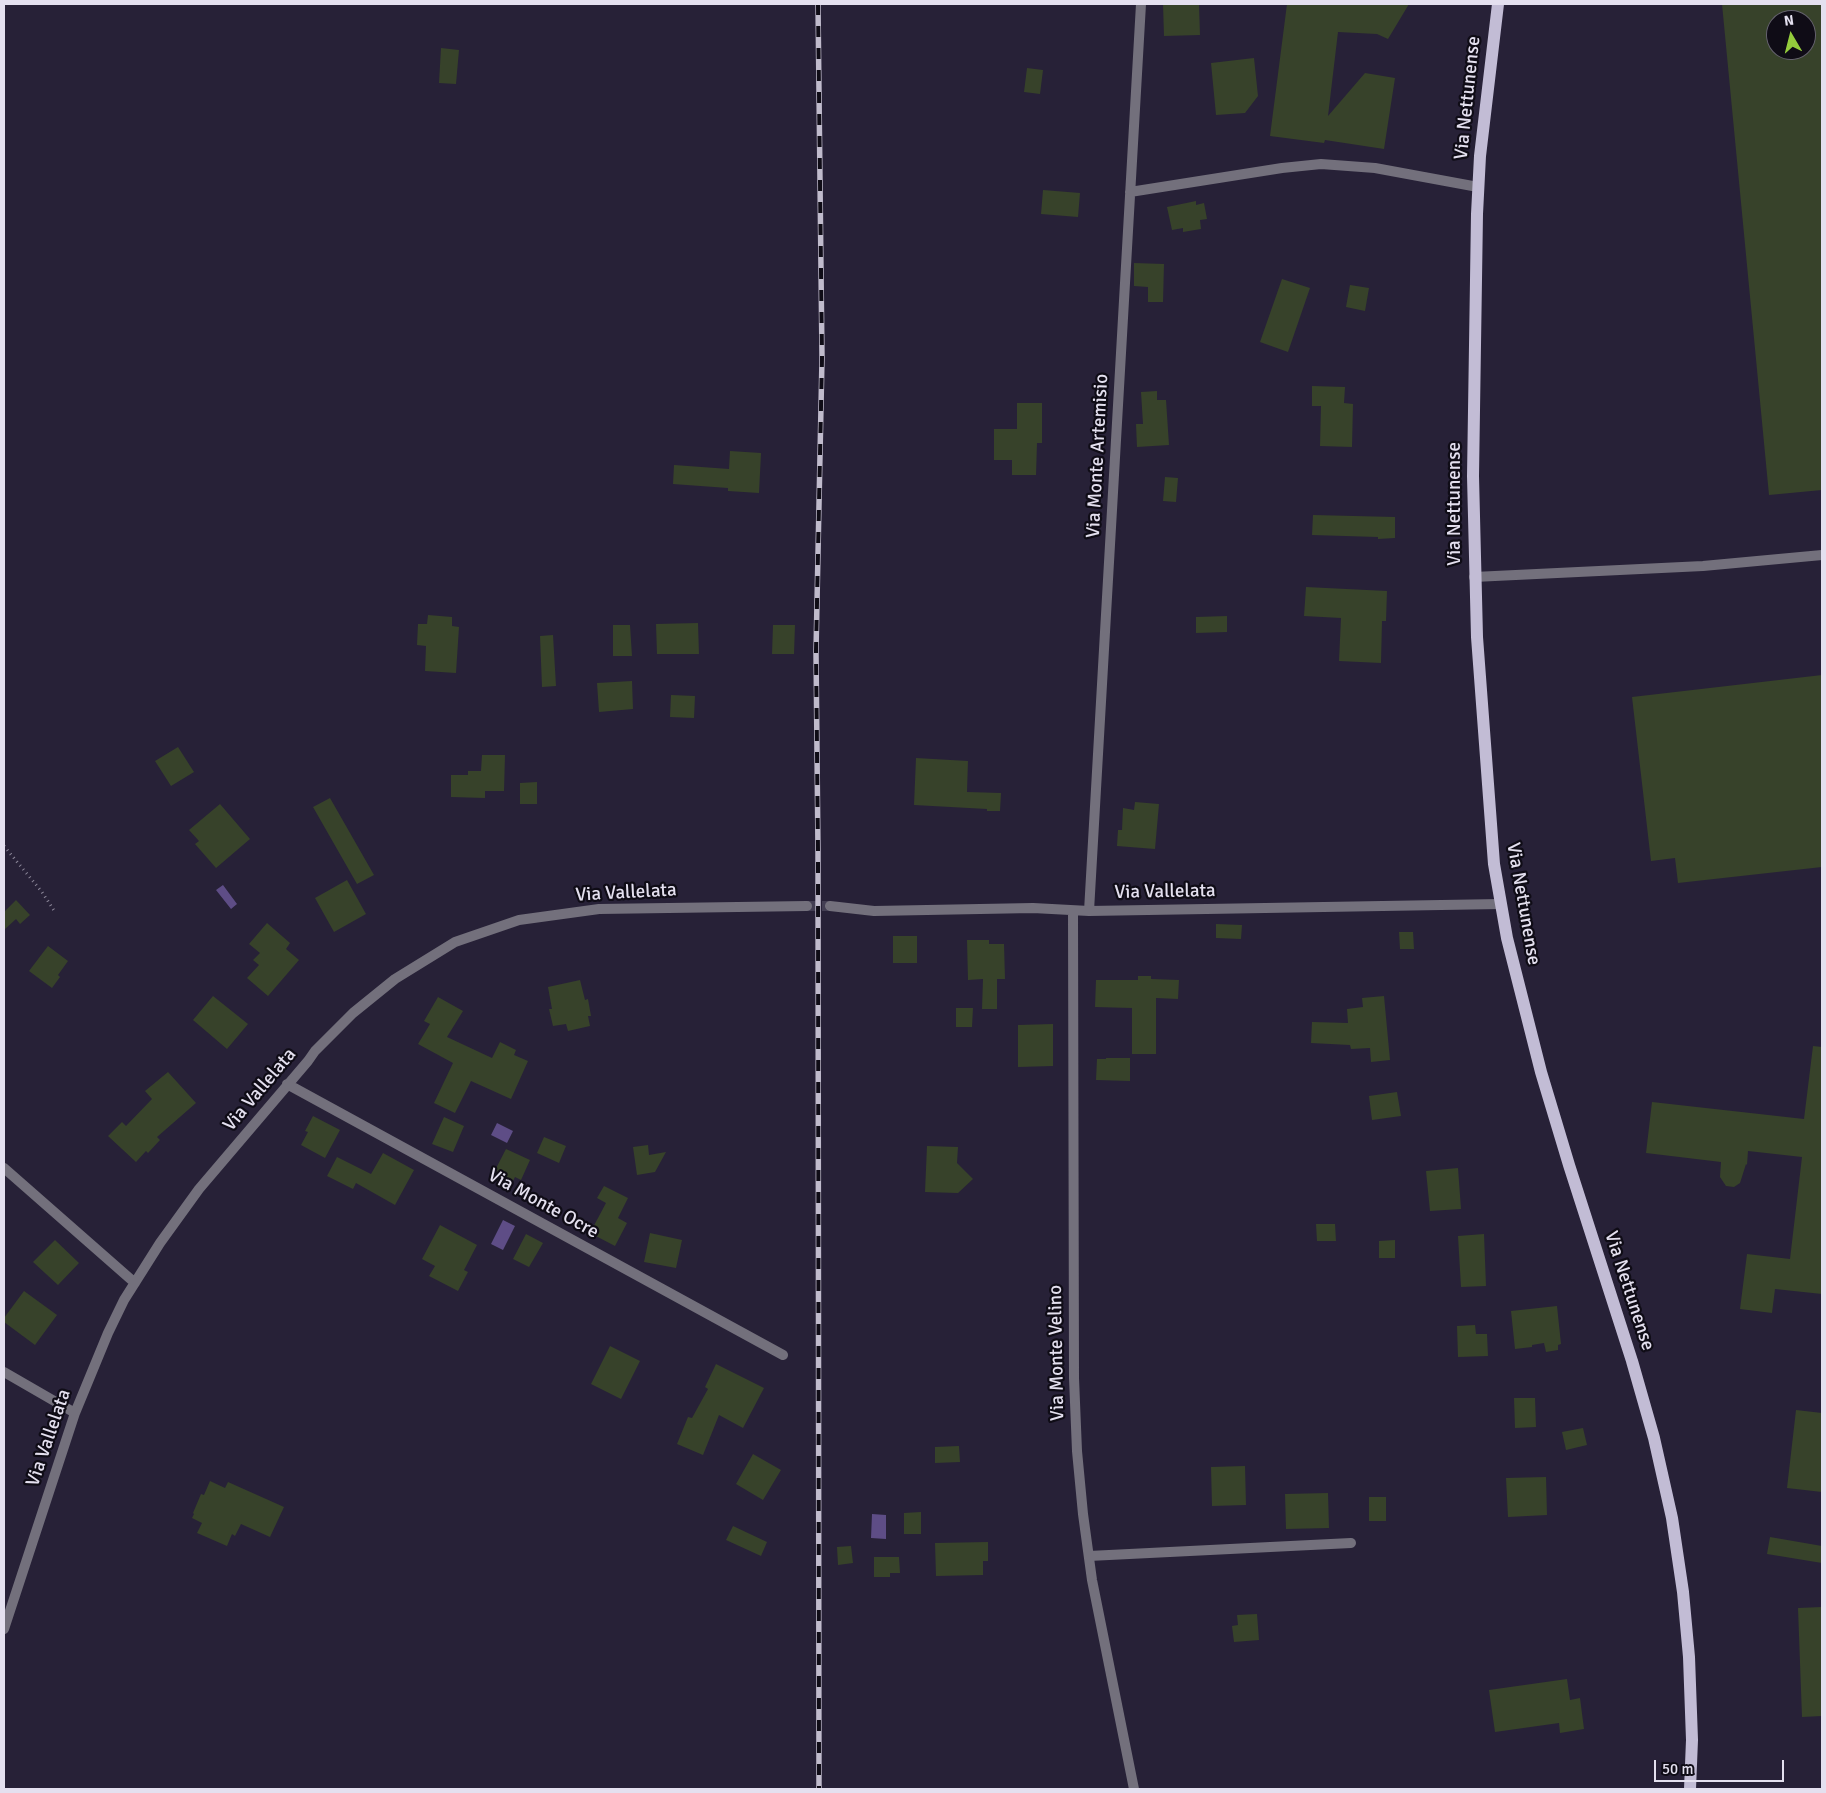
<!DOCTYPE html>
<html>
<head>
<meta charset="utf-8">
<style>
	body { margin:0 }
	#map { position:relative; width:1826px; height:1793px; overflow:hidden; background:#272137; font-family:Signika,sans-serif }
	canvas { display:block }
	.frame { position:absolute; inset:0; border:5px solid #e4e0ef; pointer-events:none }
	.north { position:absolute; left:1766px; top:10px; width:50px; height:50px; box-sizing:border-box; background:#0f0c16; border:1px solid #64616d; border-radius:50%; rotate:352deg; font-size:14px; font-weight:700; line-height:20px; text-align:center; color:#e4e0ef }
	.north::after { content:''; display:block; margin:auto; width:18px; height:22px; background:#94cc3c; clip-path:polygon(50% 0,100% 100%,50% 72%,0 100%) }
	.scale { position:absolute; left:1654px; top:1760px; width:130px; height:22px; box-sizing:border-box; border:2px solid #e4e0ef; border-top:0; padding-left:6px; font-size:15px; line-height:18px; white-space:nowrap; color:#e4e0ef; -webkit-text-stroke:4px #0f0c16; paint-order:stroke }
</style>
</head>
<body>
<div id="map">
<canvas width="1826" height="1793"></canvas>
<div class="frame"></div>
<div class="north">N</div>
<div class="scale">50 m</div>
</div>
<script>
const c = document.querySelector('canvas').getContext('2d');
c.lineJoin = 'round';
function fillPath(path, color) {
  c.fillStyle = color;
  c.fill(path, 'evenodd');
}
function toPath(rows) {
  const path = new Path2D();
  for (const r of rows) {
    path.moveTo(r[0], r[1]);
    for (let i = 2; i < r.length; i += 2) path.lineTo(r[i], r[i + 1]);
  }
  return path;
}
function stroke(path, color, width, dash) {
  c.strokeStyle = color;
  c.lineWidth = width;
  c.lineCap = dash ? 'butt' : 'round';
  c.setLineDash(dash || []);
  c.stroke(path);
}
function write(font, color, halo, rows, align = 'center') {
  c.font = font + ' Signika,sans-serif';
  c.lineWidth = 4.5;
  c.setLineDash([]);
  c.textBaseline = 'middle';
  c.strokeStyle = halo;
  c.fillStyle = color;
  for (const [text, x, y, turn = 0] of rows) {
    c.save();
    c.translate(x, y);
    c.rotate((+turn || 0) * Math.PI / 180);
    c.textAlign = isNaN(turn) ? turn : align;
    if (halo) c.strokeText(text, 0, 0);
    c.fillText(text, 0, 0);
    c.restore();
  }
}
fillPath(toPath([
	[223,885,237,904,231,909,216,890],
	[497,1123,513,1131,507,1143,491,1135],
	[503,1220,515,1226,503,1250,491,1244],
	[872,1514,886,1515,886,1539,871,1538]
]), '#5e4d86');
fillPath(toPath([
	[1163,4,1199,4,1200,35,1164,36],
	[1287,4,1409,4,1388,39,1377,34,1338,32,1328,116,1365,73,1395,78,1384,149,1325,140,1324,143,1270,136],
	[1722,4,1822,4,1822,490,1769,495],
	[1776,20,1806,20,1806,50,1776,50],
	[441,48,459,50,456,84,439,83],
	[1254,58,1258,96,1245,113,1216,115,1211,63],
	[1027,68,1043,70,1040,94,1024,92],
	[1043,190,1080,193,1078,217,1041,214],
	[1196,201,1196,205,1204,203,1207,219,1200,220,1201,229,1183,232,1183,228,1172,230,1167,207],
	[1134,263,1164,264,1163,302,1148,302,1148,287,1134,286],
	[1282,279,1310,288,1288,352,1260,342],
	[1350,285,1369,288,1365,311,1346,307],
	[1312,386,1345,387,1344,403,1353,404,1352,447,1320,446,1321,406,1312,406],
	[1157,391,1157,400,1166,400,1169,445,1137,447,1136,424,1143,424,1141,392],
	[1017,403,1042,403,1042,443,1037,443,1036,475,1012,475,1012,460,994,460,994,429,1017,429],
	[730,451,761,453,759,493,728,491,728,488,673,484,674,465,729,469],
	[1165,477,1178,478,1176,502,1163,501],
	[1313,515,1395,517,1395,538,1378,539,1378,537,1312,535],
	[1306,587,1387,591,1386,621,1382,621,1381,663,1339,661,1341,618,1304,616],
	[428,615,452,617,452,626,459,627,456,673,425,671,426,646,417,645,418,624,427,624],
	[1227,616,1227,632,1196,633,1196,617],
	[698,623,699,654,657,654,656,624],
	[613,625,630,625,632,656,613,656],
	[773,625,795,625,794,654,772,654],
	[553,635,556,686,542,687,540,636],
	[1822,675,1822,867,1678,883,1675,858,1651,861,1632,697],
	[632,681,633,709,599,712,597,683],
	[671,695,695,696,694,718,670,717],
	[178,747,194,772,171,786,155,761],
	[482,755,505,755,504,791,485,791,485,798,451,797,451,775,468,775,468,771,481,771],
	[916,758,968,761,967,792,1001,793,1000,811,987,811,987,809,914,805],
	[537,782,537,804,520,804,520,783],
	[330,798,374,875,357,884,313,807],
	[1135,802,1159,804,1155,849,1117,846,1118,830,1122,830,1123,808,1134,810],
	[220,804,250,839,216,868,195,844,199,841,189,830],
	[347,880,366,914,334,932,315,898],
	[16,900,30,915,20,924,16,919,4,930,4,912],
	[267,923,290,943,286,949,299,960,268,996,247,978,259,965,253,960,260,953,249,944],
	[1216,924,1242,925,1241,939,1216,938],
	[1399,932,1413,932,1414,949,1400,949],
	[893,936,917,936,917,963,893,963],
	[967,940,989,940,989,944,1004,944,1005,979,997,979,997,1009,982,1009,983,979,968,980],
	[48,946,68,961,58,975,60,977,52,988,29,971],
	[1138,976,1151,976,1151,979,1179,980,1178,999,1156,998,1156,1054,1132,1054,1132,1008,1095,1007,1096,980,1138,980],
	[580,980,585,1000,588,999,591,1016,588,1016,590,1026,568,1031,566,1024,553,1026,549,1009,552,1009,548,987],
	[213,996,248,1024,227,1049,193,1020],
	[1384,996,1390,1060,1371,1062,1370,1048,1351,1049,1350,1045,1311,1043,1312,1022,1348,1023,1347,1009,1363,1007,1362,998],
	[438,997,463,1011,447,1037,492,1058,500,1042,516,1050,514,1055,528,1061,511,1099,471,1081,455,1113,434,1103,453,1063,418,1044,430,1024,424,1021],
	[956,1008,973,1008,972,1027,956,1027],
	[1053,1024,1053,1066,1018,1067,1018,1025],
	[1813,1046,1822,1047,1822,1294,1775,1289,1772,1313,1740,1309,1747,1254,1790,1259,1802,1157,1748,1151,1747,1165,1746,1164,1740,1183,1734,1187,1726,1186,1720,1177,1721,1162,1646,1153,1652,1102,1804,1119],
	[1106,1058,1130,1058,1130,1081,1096,1080,1097,1059,1106,1059],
	[168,1072,196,1103,157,1137,160,1140,148,1153,146,1151,136,1162,108,1136,122,1122,126,1126,152,1099,145,1091],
	[1397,1092,1401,1116,1372,1120,1369,1096],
	[313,1116,340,1130,325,1158,301,1145,308,1132,305,1131],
	[444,1117,464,1126,453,1152,432,1144],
	[544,1137,566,1146,559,1163,537,1153],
	[648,1145,649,1155,666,1152,655,1172,637,1175,633,1147],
	[927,1146,958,1147,957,1163,973,1179,958,1193,925,1192],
	[506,1149,530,1160,521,1180,515,1177,510,1187,491,1178],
	[383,1153,414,1170,395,1205,356,1183,353,1189,327,1176,337,1157,371,1174],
	[1458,1168,1461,1209,1430,1211,1426,1171],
	[604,1186,628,1198,618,1218,627,1223,615,1246,590,1233,606,1203,597,1198],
	[1316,1224,1335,1224,1336,1241,1317,1241],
	[440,1225,477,1245,464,1270,468,1272,458,1291,429,1276,435,1266,422,1259],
	[650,1233,682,1240,676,1268,644,1262],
	[526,1234,543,1243,529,1267,513,1259],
	[1484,1234,1486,1286,1461,1287,1458,1236],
	[55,1240,79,1263,58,1285,33,1262],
	[1395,1240,1395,1258,1379,1258,1379,1241],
	[24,1291,57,1315,35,1345,4,1322,4,1318],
	[1557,1306,1561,1344,1558,1345,1558,1350,1546,1352,1544,1343,1532,1345,1532,1347,1515,1349,1511,1311],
	[1475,1325,1476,1334,1487,1334,1488,1356,1458,1357,1457,1326],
	[610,1346,640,1361,621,1399,591,1384],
	[716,1364,764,1388,743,1428,719,1415,703,1455,677,1444,688,1417,692,1418,708,1389,705,1387],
	[1514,1398,1535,1398,1536,1427,1515,1428],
	[1796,1410,1822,1413,1822,1492,1787,1488],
	[1583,1428,1587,1445,1566,1450,1562,1432],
	[959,1446,960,1462,935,1463,935,1447],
	[753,1454,781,1470,763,1500,736,1484],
	[1245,1466,1246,1505,1212,1506,1211,1467],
	[1546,1477,1547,1515,1508,1517,1506,1478],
	[210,1481,225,1488,228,1482,284,1507,270,1537,241,1524,235,1536,232,1534,227,1546,197,1533,202,1523,192,1518,194,1514,193,1513,201,1494,204,1495],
	[1328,1493,1329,1528,1286,1529,1285,1494],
	[1369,1497,1386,1497,1386,1521,1369,1521],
	[921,1512,921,1534,904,1534,904,1513],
	[733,1526,767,1542,761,1556,726,1540],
	[1770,1537,1822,1546,1822,1563,1767,1554],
	[988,1542,988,1561,983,1561,983,1575,936,1576,935,1543],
	[851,1546,853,1563,838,1565,837,1547],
	[874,1557,899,1557,900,1573,890,1573,890,1577,874,1577],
	[1822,1607,1822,1716,1802,1717,1798,1608],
	[1257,1614,1259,1640,1234,1642,1232,1626,1238,1625,1237,1615],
	[1567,1679,1570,1700,1580,1698,1584,1729,1560,1733,1559,1723,1495,1732,1489,1690]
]), '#37422a');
stroke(toPath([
	[807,906,830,906]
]), '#433e53', 10, [10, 5]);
stroke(toPath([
	[4,846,42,892,55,912]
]), '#8b8698', 3, [1, 4]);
stroke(toPath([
	[1130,192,1282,168,1321,164,1375,168,1478,187],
	[1474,577,1703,566,1822,555],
	[830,906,874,911,1033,908,1089,911,1500,904],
	[1073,911,1074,1378,1077,1451,1083,1514,1092,1580,1134,1789],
	[1089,911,1141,4],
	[287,1084,783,1355],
	[4,1168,135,1283],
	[4,1372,75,1413],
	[1089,1556,1351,1543],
	[4,1629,75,1413,108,1333,124,1300,160,1243,199,1189,308,1061,315,1051,353,1013,395,979,455,942,519,920,599,909,807,906]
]), '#73707c', 10);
stroke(toPath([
	[1498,4,1480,156,1477,214,1473,476,1477,637,1494,864,1507,938,1541,1072,1569,1165,1632,1361,1654,1438,1672,1518,1683,1592,1689,1657,1692,1740,1690,1789]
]), '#c2bcd5', 12);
const rail = toPath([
	[818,4,822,358,816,651,818,852,819,1789]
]);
stroke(rail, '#c0bbcc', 5.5);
stroke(rail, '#0f0c16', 4, [11]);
write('19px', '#e4e0ef', '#0f0c16', [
	["Via Nettunense",1468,98,-84],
	["Via Monte Artemisio",1098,456,-87],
	["Via Nettunense",1455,504,-90],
	["Via Vallelata",1165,892,-1],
	["Via Vallelata",626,893,-3],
	["Via Nettunense",1523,904,80],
	["Via Vallelata",260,1090,-50],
	["Via Monte Ocre",543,1204,29],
	["Via Nettunense",1629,1291,72],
	["Via Monte Velino",1057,1353,-91],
	["Via Vallelata",49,1438,-71]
]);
</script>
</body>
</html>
